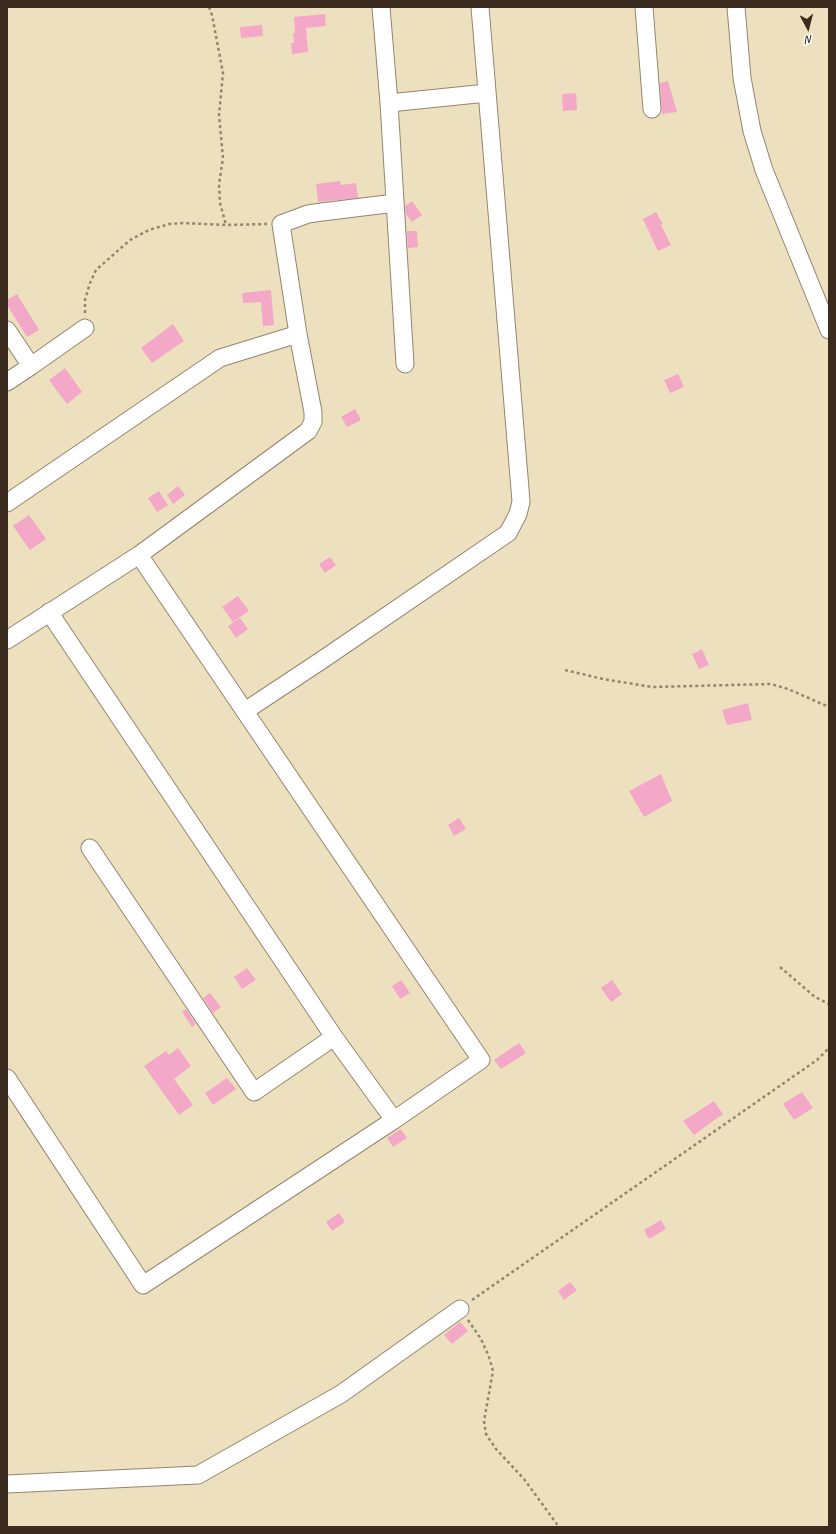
<!DOCTYPE html>
<html>
<head>
<meta charset="utf-8">
<style>
	body { margin:0 }
	#map { position:relative; width:836px; height:1534px; overflow:hidden; background:#ede0bf; font-family:Caveat,sans-serif }
	canvas { display:block }
	.frame { position:absolute; inset:0; border:8px solid #3b2a1e; pointer-events:none }
	.north { position:absolute; left:788px; top:8px; width:40px; height:40px; -webkit-text-stroke:3px #fff; paint-order:stroke; rotate:173deg; font-size:11px; font-weight:700; line-height:16px; text-align:center; color:#3b2a1e }
	.north::after { content:''; display:block; margin:auto; width:14px; height:18px; background:#3b2a1e; clip-path:polygon(50% 0,100% 100%,50% 72%,0 100%) }
</style>
</head>
<body>
<div id="map">
<canvas width="836" height="1534"></canvas>
<div class="frame"></div>
<div class="north">N</div>
</div>
<script>
const c = document.querySelector('canvas').getContext('2d');
c.lineJoin = 'round';
function fillPath(path, color) {
  c.fillStyle = color;
  c.fill(path, 'evenodd');
}
function toPath(rows) {
  const path = new Path2D();
  for (const r of rows) {
    path.moveTo(r[0], r[1]);
    for (let i = 2; i < r.length; i += 2) path.lineTo(r[i], r[i + 1]);
  }
  return path;
}
function stroke(path, color, width, dash) {
  c.strokeStyle = color;
  c.lineWidth = width;
  c.lineCap = dash ? 'butt' : 'round';
  c.setLineDash(dash || []);
  c.stroke(path);
}
fillPath(toPath([
	[325,14,326,26,306,28,308,52,292,54,291,43,294,43,293,33,295,33,294,17],
	[262,25,263,36,241,38,240,27],
	[668,81,677,112,662,114,660,83],
	[576,93,577,110,563,111,562,94],
	[340,181,341,185,356,183,358,198,318,202,316,184],
	[412,201,422,215,412,222,406,214,405,206],
	[656,212,663,224,661,225,671,245,658,251,643,219],
	[407,231,417,231,418,247,408,248],
	[271,290,274,325,263,326,261,302,243,303,242,293],
	[17,294,39,330,27,337,7,305,7,300],
	[173,324,184,341,152,363,141,348],
	[65,368,82,392,67,404,49,380],
	[678,374,684,387,670,393,664,380],
	[355,409,361,420,347,427,341,417],
	[178,486,185,495,173,504,167,495],
	[159,491,168,505,157,512,148,498],
	[29,515,46,539,30,550,13,526],
	[330,557,336,565,325,573,319,564],
	[238,596,249,611,233,622,222,607],
	[240,618,248,629,236,638,228,626],
	[702,649,709,665,699,669,692,654],
	[748,703,752,720,727,725,722,710],
	[661,774,672,801,644,817,629,791],
	[459,818,466,829,454,836,448,825],
	[247,968,256,980,242,989,234,977],
	[401,980,410,993,400,999,392,986],
	[612,980,622,994,611,1002,601,988],
	[210,993,221,1007,213,1013,203,998],
	[186,1009,196,1024,192,1027,182,1012],
	[519,1043,526,1053,501,1069,494,1060],
	[178,1048,191,1066,174,1079,193,1105,179,1115,144,1066,166,1051,169,1055],
	[227,1078,236,1089,213,1105,205,1093],
	[802,1092,813,1108,794,1120,783,1104],
	[714,1101,723,1114,694,1135,683,1121],
	[401,1129,407,1138,393,1147,387,1138],
	[339,1213,345,1222,332,1231,326,1222],
	[661,1220,666,1229,649,1239,644,1230],
	[570,1282,577,1290,564,1300,558,1291],
	[460,1322,468,1331,452,1344,444,1335]
]), '#f3a8c8');
const street = toPath([
	[381,7,389,103,405,364],
	[644,7,652,109],
	[736,7,742,78,752,131,764,170,829,330],
	[389,103,487,93],
	[7,330,31,366,7,382],
	[31,366,85,328],
	[7,503,220,358,298,334],
	[49,612,334,1037,394,1120],
	[7,640,139,555,308,431,313,422,313,412,298,334,281,224,308,214,322,212,395,203],
	[245,711,322,660,508,533,518,514,521,502,520,489,480,7],
	[90,848,254,1092,334,1037],
	[7,1078,143,1285,394,1120,481,1060,139,555],
	[7,1484,198,1475,341,1394,460,1309]
]);
stroke(street, '#94856e', 19);
stroke(toPath([
	[209,7,212,15,223,73,219,115,223,158,219,184,220,203,226,225],
	[85,313,85,300,90,283,96,270,130,240,149,230,169,224,183,223,226,225,267,224],
	[565,670,603,679,652,687,771,684,788,689,829,707],
	[780,967,815,997,829,1004],
	[472,1300,817,1060,829,1048],
	[468,1320,481,1339,489,1357,493,1371,484,1421,486,1434,496,1449,524,1479,559,1527]
]), '#94856e', 2.5, [3, 3]);
stroke(street, '#fff', 17);
</script>
</body>
</html>
